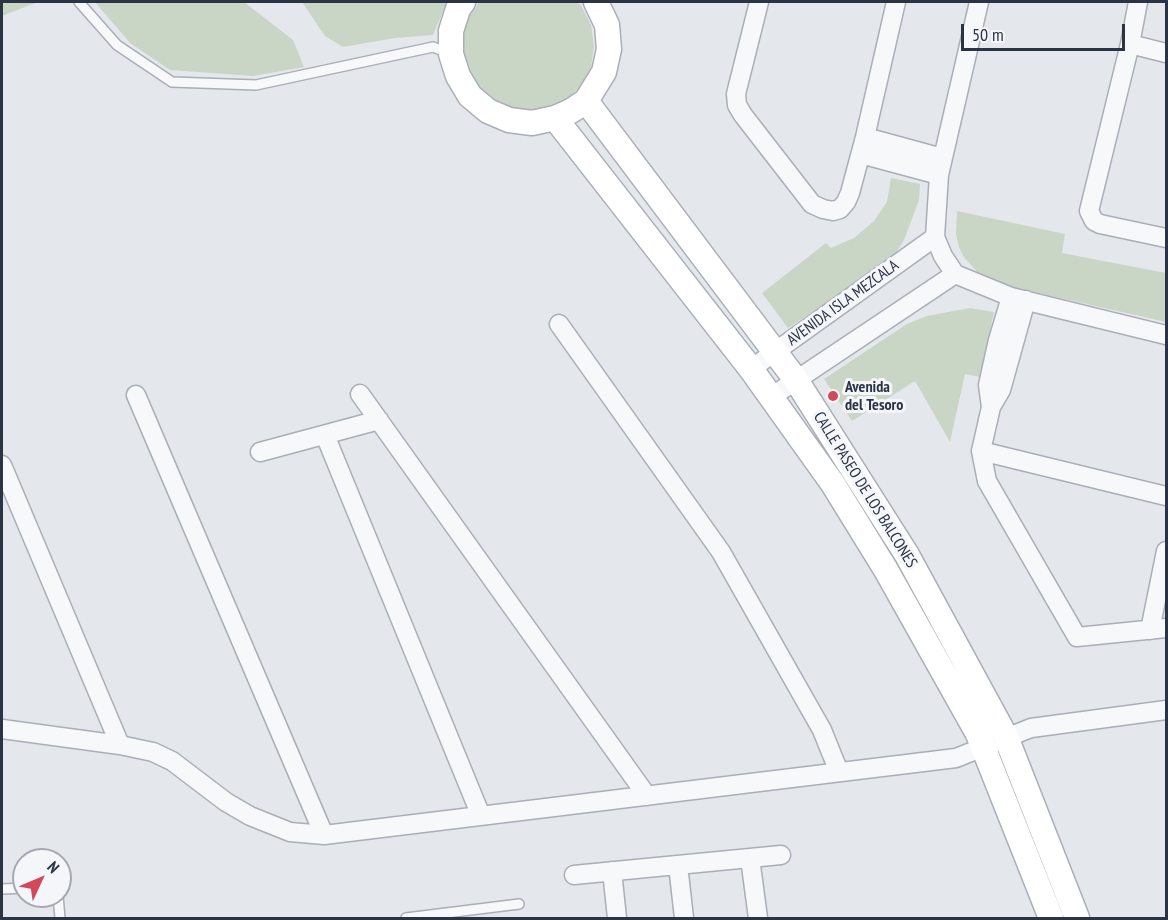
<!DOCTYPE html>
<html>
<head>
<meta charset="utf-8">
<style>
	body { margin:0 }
	#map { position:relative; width:1168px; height:920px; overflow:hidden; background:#e4e7ec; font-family:"PT Sans Narrow",sans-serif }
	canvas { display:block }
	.frame { position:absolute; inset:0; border:3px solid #2b3445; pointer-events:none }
	.north { position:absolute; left:12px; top:848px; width:60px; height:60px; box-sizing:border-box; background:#f4f6f9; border:2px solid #a4a8b1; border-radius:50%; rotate:46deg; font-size:16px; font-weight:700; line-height:24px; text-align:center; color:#2b3445 }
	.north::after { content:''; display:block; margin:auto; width:21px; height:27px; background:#d1495b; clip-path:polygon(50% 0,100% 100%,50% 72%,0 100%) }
	.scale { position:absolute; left:961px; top:24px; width:164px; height:27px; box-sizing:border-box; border:3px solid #2b3445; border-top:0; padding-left:8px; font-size:18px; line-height:21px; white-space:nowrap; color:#2b3445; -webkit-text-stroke:4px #f4f6f9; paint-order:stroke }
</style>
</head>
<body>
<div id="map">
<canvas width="1168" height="920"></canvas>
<div class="frame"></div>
<div class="north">N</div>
<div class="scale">50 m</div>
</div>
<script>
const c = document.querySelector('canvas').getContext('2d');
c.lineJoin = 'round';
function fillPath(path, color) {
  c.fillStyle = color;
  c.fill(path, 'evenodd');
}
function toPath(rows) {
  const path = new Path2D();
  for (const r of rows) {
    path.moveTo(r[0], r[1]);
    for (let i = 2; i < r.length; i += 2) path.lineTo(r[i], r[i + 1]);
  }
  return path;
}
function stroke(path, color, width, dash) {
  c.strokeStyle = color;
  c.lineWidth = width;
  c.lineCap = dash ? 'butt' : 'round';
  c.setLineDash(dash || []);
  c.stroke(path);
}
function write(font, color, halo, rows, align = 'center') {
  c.font = font + ' "PT Sans Narrow",sans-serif';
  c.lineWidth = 6;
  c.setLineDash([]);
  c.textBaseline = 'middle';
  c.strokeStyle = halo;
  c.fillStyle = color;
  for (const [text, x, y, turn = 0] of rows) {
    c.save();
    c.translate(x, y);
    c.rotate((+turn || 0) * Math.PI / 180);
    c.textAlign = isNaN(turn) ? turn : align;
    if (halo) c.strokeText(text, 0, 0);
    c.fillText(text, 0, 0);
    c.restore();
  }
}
fillPath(toPath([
	[2,2,38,2,2,16],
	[95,2,244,2,293,40,304,67,253,76,170,70,130,43],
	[302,2,447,2,433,35,395,38,343,47,325,36],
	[479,2,576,2,581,5,591,25,594,46,591,67,581,86,565,101,546,109,525,112,504,107,484,95,470,78,463,57,462,35,469,14],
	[891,178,920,184,919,200,904,240,892,259,868,276,788,328,762,293,826,243,831,248,854,238,874,221,887,202],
	[957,211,1065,234,1062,253,1166,273,1166,322,1003,285,979,274,963,256,959,247,956,234],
	[970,308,994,312,980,377,965,374,950,442,915,381,852,421,824,379,907,324,927,316]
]), '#c9d6c5');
const lane = toPath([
	[79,2,117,45,172,82,256,85,433,47,449,53],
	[2,889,24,888],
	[58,896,60,918],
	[406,918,519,904]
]);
const street = toPath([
	[759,2,736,94,737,105,743,115,812,204,823,209,833,211,840,209,846,202,850,193,865,137,896,2],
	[979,2,939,175,935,237,943,256,955,274,1011,297,1166,335],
	[1138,2,1130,44,1089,211,1094,221,1100,224,1166,238],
	[1130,44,1166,53],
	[865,137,942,158],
	[861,154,939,175],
	[1011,297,998,340,988,385,991,407,981,451,987,481,1077,637,1166,628],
	[559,324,721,552,822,730,839,772],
	[751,369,935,237],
	[360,394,647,796],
	[136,395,324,835],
	[771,397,955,274],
	[991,407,1001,390,1026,300],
	[325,435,481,816],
	[981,451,1166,496],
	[260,452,379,420],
	[2,465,120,745],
	[1150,630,1166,551],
	[2,729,120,745,153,752,172,761,226,802,250,816,290,832,324,835,956,758,1031,728,1166,710],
	[750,858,758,918],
	[678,865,684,918],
	[612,871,617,918],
	[574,875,781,855]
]);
const secondary = toPath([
	[463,2,458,9,451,31,451,54,458,76,470,96,488,111,509,120,532,123,555,118,571,111,586,101,604,72,609,49,607,25,596,2],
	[586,101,796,380,907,555,1006,737,1077,918],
	[555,118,751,369,833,484,886,570,978,734,1051,918]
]);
stroke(lane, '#a9aeb7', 12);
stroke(street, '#a9aeb7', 21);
stroke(secondary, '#a9aeb7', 27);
stroke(lane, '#f7f8fa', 9);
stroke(street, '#f7f8fa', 18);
stroke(secondary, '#fff', 24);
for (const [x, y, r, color] of [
	[833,396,6,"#d1495b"]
]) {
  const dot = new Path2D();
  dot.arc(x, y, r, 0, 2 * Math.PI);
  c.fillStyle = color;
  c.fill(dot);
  stroke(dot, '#f4f6f9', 2);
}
write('16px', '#2b3445', '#f4f6f9', [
	["AVENIDA ISLA MEZCALA",843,303,-36],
	["CALLE PASEO DE LOS BALCONES",865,490,58]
]);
write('bold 16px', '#2b3445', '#f4f6f9', [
	["Avenida",845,387],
	["del Tesoro",845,405]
], 'left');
</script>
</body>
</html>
